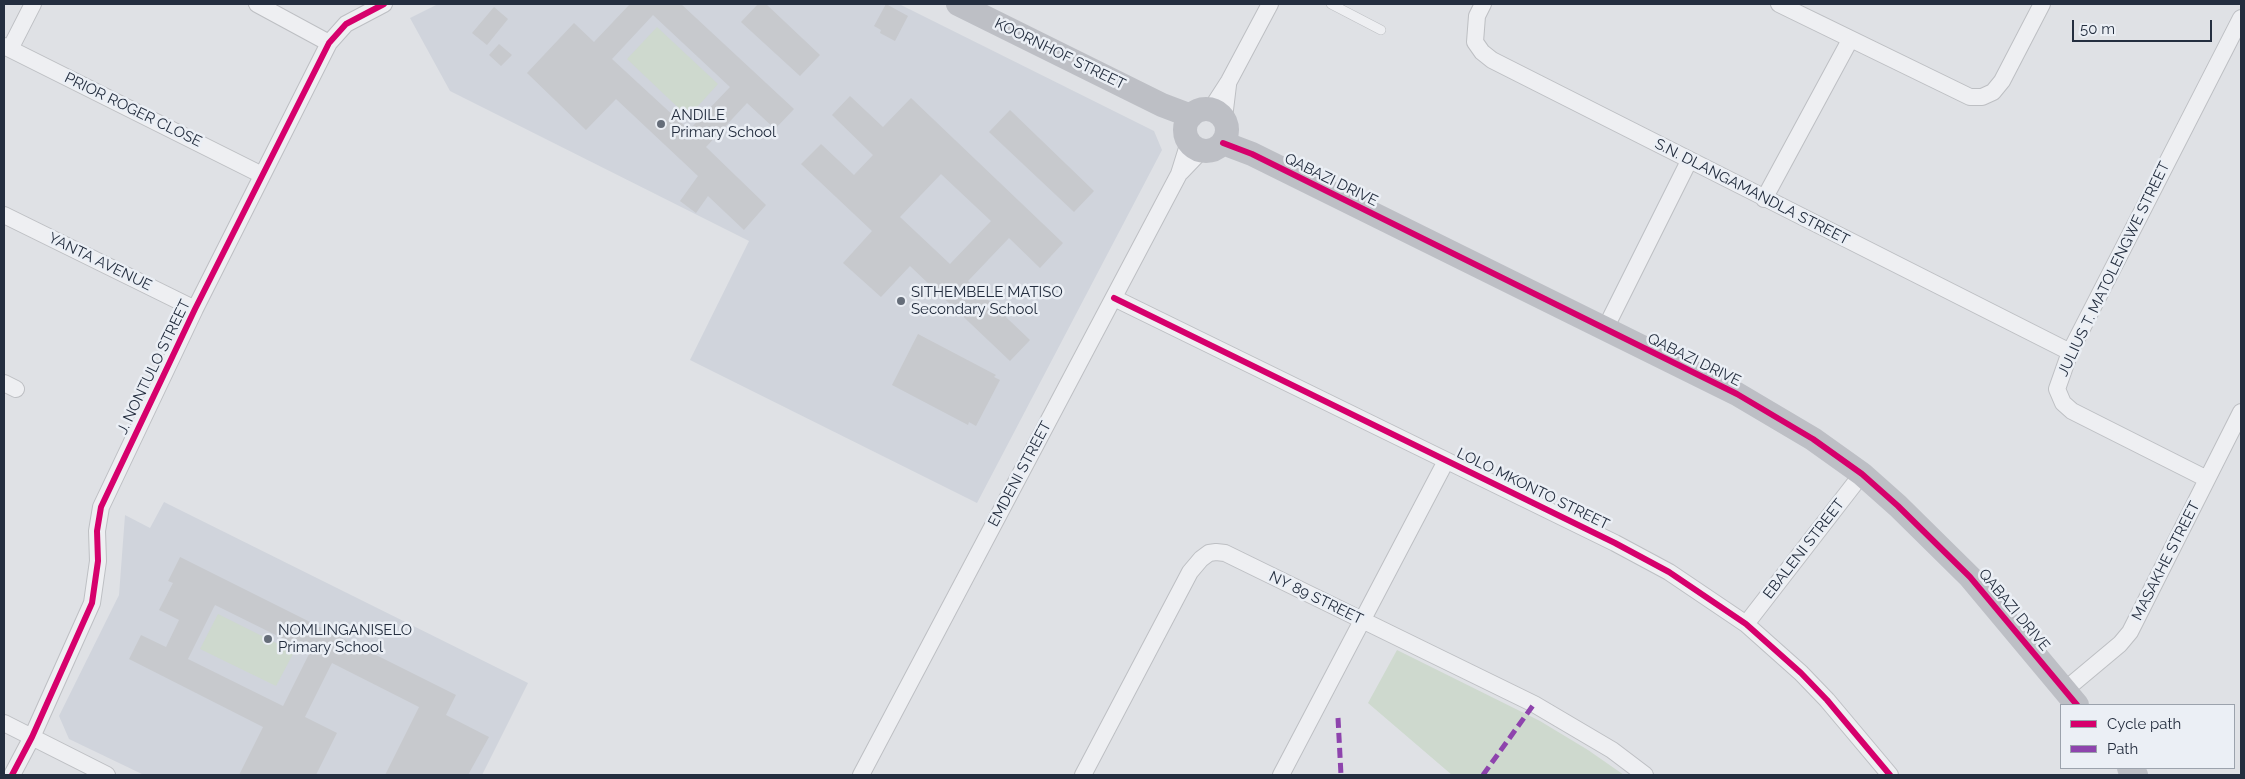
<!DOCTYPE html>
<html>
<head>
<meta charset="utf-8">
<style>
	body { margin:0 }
	#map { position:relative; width:2245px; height:779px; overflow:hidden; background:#dfe1e5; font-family:Raleway,sans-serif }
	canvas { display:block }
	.frame { position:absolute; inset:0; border:5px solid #242e3f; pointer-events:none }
	.legend { position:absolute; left:2060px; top:704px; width:175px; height:65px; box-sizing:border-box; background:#ebeff5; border:1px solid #9ba2ac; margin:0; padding:6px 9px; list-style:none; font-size:15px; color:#242e3f }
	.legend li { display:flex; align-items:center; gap:10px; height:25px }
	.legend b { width:25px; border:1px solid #9ba2ac }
	.scale { position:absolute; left:2072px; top:20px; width:140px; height:22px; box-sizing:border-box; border:2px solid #242e3f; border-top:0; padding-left:6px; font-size:15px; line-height:18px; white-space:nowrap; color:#242e3f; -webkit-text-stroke:4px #ebeff5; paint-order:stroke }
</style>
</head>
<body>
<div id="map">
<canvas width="2245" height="779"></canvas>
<div class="frame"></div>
<ul class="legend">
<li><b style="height:6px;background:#d6006c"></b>Cycle path</li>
<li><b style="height:6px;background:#8e44ad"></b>Path</li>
</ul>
<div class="scale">50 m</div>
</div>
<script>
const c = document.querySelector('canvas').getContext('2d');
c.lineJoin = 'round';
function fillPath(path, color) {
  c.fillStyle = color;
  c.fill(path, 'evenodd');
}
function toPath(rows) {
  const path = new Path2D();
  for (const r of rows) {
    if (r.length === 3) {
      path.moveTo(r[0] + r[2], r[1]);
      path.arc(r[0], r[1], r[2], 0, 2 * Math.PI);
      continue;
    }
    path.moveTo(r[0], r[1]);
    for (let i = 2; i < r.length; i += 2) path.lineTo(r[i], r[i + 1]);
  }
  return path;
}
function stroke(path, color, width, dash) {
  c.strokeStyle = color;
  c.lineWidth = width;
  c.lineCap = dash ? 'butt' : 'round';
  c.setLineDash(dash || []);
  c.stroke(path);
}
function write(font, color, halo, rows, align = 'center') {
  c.font = font + ' Raleway,sans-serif';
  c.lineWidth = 5;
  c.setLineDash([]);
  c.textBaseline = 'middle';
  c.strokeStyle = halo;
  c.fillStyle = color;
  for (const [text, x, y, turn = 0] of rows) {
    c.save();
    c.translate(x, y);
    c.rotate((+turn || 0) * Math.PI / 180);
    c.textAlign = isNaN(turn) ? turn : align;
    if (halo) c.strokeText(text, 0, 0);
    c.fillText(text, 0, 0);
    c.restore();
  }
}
fillPath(toPath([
	[438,4,899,4,1154,131,1162,150,977,503,690,360,749,241,450,91,410,18],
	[164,502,528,683,482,775,144,775,69,739,59,716,119,595,125,515,150,528]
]), '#d0d4dc');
fillPath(toPath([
	[657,27,718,84,688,117,627,59],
	[218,614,294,652,276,686,200,649],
	[1397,650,1540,721,1588,750,1624,775,1452,775,1368,703]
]), '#ced9ce');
fillPath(toPath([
	[630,4,681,4,794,109,775,129,747,103,706,147,766,205,744,230,708,196,696,213,680,201,698,176,616,99,586,130,527,73,574,23,594,42],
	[653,15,730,87,689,130,612,59],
	[758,4,766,4,820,55,800,76,741,22],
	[886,4,908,16,895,41,880,33,881,30,874,26],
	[494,7,508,19,487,45,472,33],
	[499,44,512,55,501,66,489,55],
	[850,96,883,127,911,98,1063,243,1040,268,1009,238,968,281,1030,340,1010,361,910,266,881,297,843,263,872,231,801,164,821,144,854,175,873,155,832,115],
	[941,174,991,221,950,264,900,217],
	[1010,110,1094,191,1074,212,989,132],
	[918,334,996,375,994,377,1000,380,976,426,969,422,968,425,892,385],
	[180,557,456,695,446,715,489,737,468,775,385,775,419,707,332,663,305,717,337,733,316,775,239,775,263,727,129,659,141,635,166,647,179,620,159,610,173,583,168,581],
	[215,605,310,652,283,706,188,659]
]), '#c7c9cd');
const lane = toPath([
	[1331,4,1381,30]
]);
const street = toPath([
	[257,4,329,43],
	[1483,4,1477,16,1475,42,1482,52,1492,60,2070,352],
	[1779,4,1970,97,1982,97,1993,92,2002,81,2042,4],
	[4,46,262,175],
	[10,49,33,4],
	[1211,109,1229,81,1270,4],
	[1224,118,1228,85],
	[1181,172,1202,150],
	[1764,199,1850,40],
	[4,215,195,309],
	[1114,298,1615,543,1669,572,1746,624,1801,673,1827,700,1890,775],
	[1605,329,1689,161],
	[4,383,16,389],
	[2207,479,2072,411,2063,403,2057,389,2070,352,2241,18],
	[1746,624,1862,474],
	[2065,690,2120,644,2130,632,2241,412],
	[4,723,107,775],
	[12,775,32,737,92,603,98,561,97,531,101,507,195,309,329,43,346,24,384,4],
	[861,775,1179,174,1189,142],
	[1083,775,1190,572,1201,559,1209,553,1216,552,1225,553,1534,704,1612,750,1645,775],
	[1281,775,1446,461]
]);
stroke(lane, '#bdbfc3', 10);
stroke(street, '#bdbfc3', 18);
stroke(lane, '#eeeff2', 9);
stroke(street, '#eeeff2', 16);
stroke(toPath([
	[958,4,1162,105,1191,116],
	[1206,130,21],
	[1223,143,1252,154,1737,394,1813,439,1862,474,1898,506,1970,577,2077,705],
	[2129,768,2136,775]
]), '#bdbfc5', 24);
stroke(toPath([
	[1338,718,1341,775],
	[1483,775,1534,704]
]), '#8e44ad', 5, [10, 5]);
stroke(toPath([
	[1223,143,1252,154,1737,394,1813,439,1862,474,1898,506,1970,577,2077,705],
	[1114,298,1615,543,1669,572,1746,624,1801,673,1827,700,1890,775],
	[12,775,32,737,92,603,98,561,97,531,101,507,195,309,329,43,346,24,384,4]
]), '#d6006c', 6);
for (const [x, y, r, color] of [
	[661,124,5,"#656d79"],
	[901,301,5,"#656d79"],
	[268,639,5,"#656d79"]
]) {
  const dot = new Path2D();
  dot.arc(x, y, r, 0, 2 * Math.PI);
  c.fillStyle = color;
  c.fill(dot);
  stroke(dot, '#ebeff5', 2);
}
write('15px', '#242e3f', '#ebeff5', [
	["KOORNHOF STREET",1060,54,26],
	["PRIOR ROGER CLOSE",133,110,26],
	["QABAZI DRIVE",1331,180,26],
	["S.N. DLANGAMANDLA STREET",1752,192,27],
	["YANTA AVENUE",100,262,26],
	["JULIUS T. MATOLENGWE STREET",2114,269,-64],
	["QABAZI DRIVE",1694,360,26],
	["J. NONTULO STREET",154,367,-64],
	["EMDENI STREET",1020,474,-62],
	["LOLO MKONTO STREET",1533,489,26],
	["EBALENI STREET",1804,549,-52],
	["MASAKHE STREET",2166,561,-63],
	["NY 89 STREET",1316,598,26],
	["QABAZI DRIVE",2014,610,50]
]);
write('15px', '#242e3f', '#ebeff5', [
	["ANDILE",671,115],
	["Primary School",671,132],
	["SITHEMBELE MATISO",911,292],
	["Secondary School",911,309],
	["NOMLINGANISELO",278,630],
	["Primary School",278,647]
], 'left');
</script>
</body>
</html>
